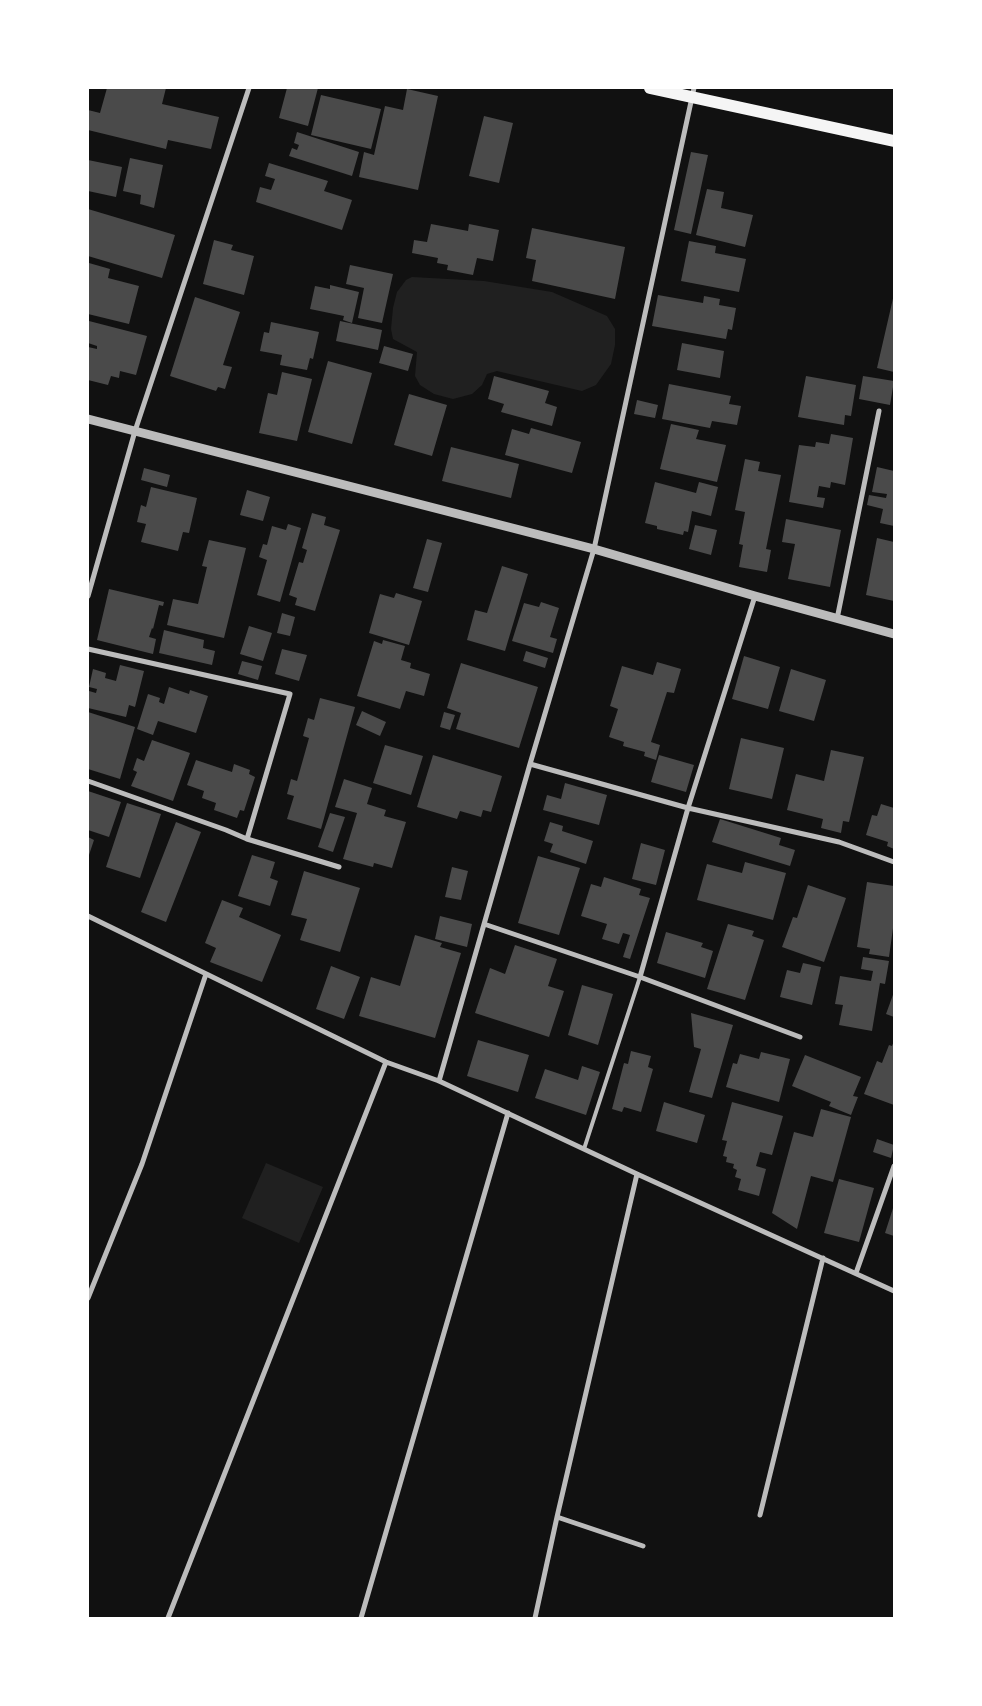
<!DOCTYPE html>
<html>
<head>
<meta charset="utf-8">
<style>
	body { margin:0 }
	#map { position:relative; width:982px; height:1706px; overflow:hidden; background:#111; font-family:"Noto Sans",sans-serif }
	canvas { display:block }
	.frame { position:absolute; inset:0; border:89px solid #fff; pointer-events:none }
</style>
</head>
<body>
<div id="map">
<canvas width="982" height="1706"></canvas>
<div class="frame"></div>
</div>
<script>
const c = document.querySelector('canvas').getContext('2d');
c.lineJoin = 'round';
function fillPath(path, color) {
  c.fillStyle = color;
  c.fill(path, 'evenodd');
}
function toPath(rows) {
  const path = new Path2D();
  for (const r of rows) {
    path.moveTo(r[0], r[1]);
    for (let i = 2; i < r.length; i += 2) path.lineTo(r[i], r[i + 1]);
  }
  return path;
}
function stroke(path, color, width, dash) {
  c.strokeStyle = color;
  c.lineWidth = width;
  c.lineCap = dash ? 'butt' : 'round';
  c.setLineDash(dash || []);
  c.stroke(path);
}
fillPath(toPath([
	[412,277,484,281,552,292,607,316,615,329,615,345,611,364,596,385,582,391,497,371,487,374,482,385,472,394,453,399,434,394,420,385,415,376,417,352,393,339,391,329,393,308,397,292,406,280],
	[266,1163,323,1187,299,1243,242,1218]
]), '#202020');
fillPath(toPath([
	[107,88,166,88,162,104,219,117,211,149,168,140,166,149,88,130,88,110,100,113],
	[287,88,318,88,308,126,279,118],
	[407,89,438,96,418,190,359,177,364,152,374,155,385,106,403,110],
	[321,95,381,109,371,149,311,135],
	[484,116,513,123,499,183,469,176],
	[297,132,359,152,352,176,289,156,292,148,297,150,299,145,294,143],
	[691,152,708,155,691,234,674,230],
	[130,158,163,165,154,208,140,204,141,195,123,191],
	[88,160,122,167,116,197,88,191],
	[269,163,328,181,324,191,352,200,342,230,256,202,260,187,271,190,275,179,265,176],
	[707,189,724,192,721,208,753,215,745,247,696,235],
	[88,209,175,235,162,278,88,256],
	[431,224,468,231,469,224,499,230,493,261,477,258,473,275,447,270,448,265,437,263,438,258,412,253,414,240,427,242],
	[532,228,625,247,615,299,532,281,536,260,526,258],
	[214,240,233,245,231,250,254,256,244,295,203,284],
	[689,241,716,246,715,253,746,259,739,292,681,281],
	[89,263,110,269,108,278,139,286,129,324,88,314,88,270],
	[350,265,393,274,382,323,358,318,364,288,346,284],
	[330,285,359,292,352,323,343,320,344,316,310,309,315,286,330,289],
	[894,294,894,372,877,368],
	[658,295,703,303,704,296,720,299,719,305,736,308,732,330,728,329,726,339,652,326],
	[195,297,240,312,223,365,232,367,225,389,218,387,216,391,170,376],
	[89,321,147,336,136,375,120,371,119,378,111,376,108,385,88,380,88,347,97,349,97,346,88,343],
	[340,321,382,330,378,350,336,341],
	[271,322,319,332,313,359,310,358,307,370,280,365,282,355,260,351,264,332,269,333],
	[682,343,724,351,720,378,677,370],
	[384,346,413,354,408,371,379,363],
	[328,361,372,373,352,444,308,432],
	[282,372,312,379,297,441,259,433,268,393,277,395],
	[494,376,549,391,545,403,557,407,552,426,501,412,504,404,488,399],
	[806,376,856,385,851,416,845,415,844,425,798,417],
	[863,376,894,381,890,405,859,399],
	[669,384,731,396,729,404,741,406,737,425,712,421,710,428,662,419],
	[409,394,447,405,432,456,394,445],
	[637,400,658,405,655,418,634,414],
	[671,424,699,430,696,439,726,445,717,482,660,469],
	[531,428,581,442,572,473,505,455,512,429,529,434],
	[831,434,853,438,845,485,831,482,830,488,819,486,817,497,825,498,823,508,789,502,799,445,815,447,816,442,829,444],
	[451,447,519,464,511,498,442,481],
	[745,459,760,462,758,471,781,475,766,549,771,550,767,572,739,567,743,545,739,544,745,512,735,510],
	[877,467,894,471,894,526,880,523,883,509,867,505,869,495,886,498,887,494,872,492],
	[144,468,170,475,167,487,141,480],
	[655,482,696,493,699,482,718,487,711,516,692,511,688,532,684,531,683,535,657,529,657,526,645,523],
	[151,487,197,498,189,533,183,532,178,551,141,542,146,524,137,522,141,505,146,507],
	[247,490,270,497,263,521,240,515],
	[312,513,326,517,324,525,340,530,315,611,295,605,297,598,289,595,299,562,303,563,307,550,302,548],
	[786,519,841,530,830,587,788,579,795,544,782,542],
	[288,524,301,528,280,602,257,595,267,560,259,557,263,544,267,545,272,526,286,530],
	[695,525,717,530,711,555,689,549],
	[877,538,894,542,894,601,866,595],
	[427,539,442,543,428,592,413,588],
	[209,540,246,548,224,638,167,625,173,599,198,604,207,567,202,566],
	[502,566,528,574,505,651,467,640,475,610,487,613],
	[109,589,164,602,163,606,159,605,153,629,152,628,149,637,156,639,153,654,97,640],
	[396,593,422,601,409,645,369,633,380,594,394,598],
	[541,602,559,608,550,637,557,639,553,653,512,641,524,603,539,607],
	[282,613,295,617,290,636,277,633],
	[249,626,272,633,263,661,240,654],
	[164,630,204,640,203,648,215,651,212,665,159,653],
	[383,640,405,646,401,660,411,663,410,668,430,674,424,696,406,691,400,709,357,696,374,641,382,644],
	[282,649,307,655,299,681,275,674],
	[526,651,548,658,545,668,523,661],
	[744,656,780,667,768,709,732,699],
	[242,661,262,666,258,680,238,674],
	[657,662,681,669,674,693,667,692,651,742,660,745,656,760,644,756,645,752,623,746,624,742,609,737,618,709,610,706,622,666,653,675],
	[461,663,538,687,519,748,456,729,461,713,447,708],
	[120,665,144,671,135,707,129,705,126,717,88,708,89,691,96,693,97,689,89,687,93,669,106,673,105,678,116,681],
	[791,669,826,680,814,721,779,711],
	[169,687,189,694,190,690,208,696,196,733,158,721,153,735,137,729,148,694,160,698,159,702,164,704],
	[320,698,355,707,321,829,287,819,294,796,287,794,291,779,297,781,309,738,303,736,308,718,314,720],
	[362,711,386,722,380,736,356,725],
	[88,712,135,727,120,779,88,769],
	[444,712,455,715,450,730,440,727],
	[741,738,784,748,772,799,729,789],
	[152,740,190,753,173,801,131,786,137,772,133,770,137,758,144,761],
	[385,745,423,756,411,795,373,783],
	[831,750,864,757,849,822,843,821,841,833,821,828,823,819,787,810,796,774,824,781],
	[433,755,502,776,491,812,483,810,481,817,460,811,457,819,417,807],
	[659,755,694,765,686,792,651,782],
	[196,760,232,772,234,764,250,770,249,774,255,777,244,811,240,810,237,818,214,810,216,803,202,798,204,791,187,785],
	[344,779,372,788,367,804,386,810,384,816,406,822,392,868,374,863,373,867,343,859,357,813,335,807],
	[565,783,607,795,599,825,543,810,547,795,561,799],
	[88,791,121,802,109,837,88,830],
	[127,803,161,814,140,878,106,867],
	[881,804,894,808,894,849,887,846,888,842,866,835,872,815,877,816],
	[330,813,345,817,333,852,318,847],
	[720,819,781,838,779,845,795,850,790,866,712,842],
	[176,822,201,832,166,922,141,912],
	[550,822,563,826,562,831,593,841,586,864,550,852,553,844,544,841],
	[88,837,94,840,88,858],
	[641,843,665,850,656,885,632,879],
	[252,855,275,862,270,878,278,881,270,906,238,896],
	[538,856,580,868,559,935,518,923],
	[745,862,786,873,773,920,697,900,707,864,742,873],
	[452,867,468,871,461,900,445,897],
	[304,871,360,888,340,952,300,940,307,919,291,915],
	[604,877,641,889,639,895,650,898,630,959,623,957,630,935,623,933,619,944,602,939,607,924,581,916,591,884,601,887],
	[867,882,894,886,894,921,889,957,869,954,870,949,857,947],
	[808,885,846,898,824,962,782,947,793,917,797,918],
	[222,900,243,908,239,917,281,935,262,982,210,962,216,948,205,943],
	[440,916,472,924,467,947,435,939],
	[728,924,754,931,752,936,764,940,745,1000,707,989],
	[666,932,703,943,701,947,713,951,705,978,657,963],
	[415,935,442,943,440,947,461,953,435,1038,359,1016,371,977,400,986],
	[515,945,557,959,548,986,564,991,549,1037,475,1013,490,968,505,974],
	[863,957,889,961,885,984,880,983,872,1031,839,1025,843,1005,835,1004,840,976,871,981,873,971,861,969],
	[803,963,821,967,812,1005,780,997,787,970,800,973],
	[331,966,360,977,344,1019,316,1009],
	[582,985,613,994,598,1045,568,1035],
	[894,992,894,1017,886,1014],
	[691,1013,733,1025,712,1098,689,1092,701,1049,694,1047],
	[478,1040,529,1055,518,1092,467,1076],
	[894,1041,894,1105,864,1094,877,1061,882,1063,889,1045,892,1046],
	[631,1051,651,1056,648,1067,653,1069,641,1112,624,1107,622,1112,612,1109,624,1063,628,1064],
	[761,1052,790,1059,779,1102,726,1087,733,1063,737,1064,740,1054,759,1059],
	[805,1055,861,1077,853,1096,858,1097,851,1115,829,1106,831,1102,792,1086],
	[582,1066,600,1072,586,1115,535,1098,545,1069,578,1080],
	[664,1102,705,1115,697,1143,656,1131],
	[732,1102,783,1116,772,1155,760,1152,756,1166,766,1169,759,1196,738,1190,741,1179,735,1177,737,1170,733,1168,734,1164,726,1162,727,1157,723,1156,727,1141,722,1140],
	[821,1109,851,1117,833,1182,811,1176,797,1229,772,1213,794,1132,813,1137],
	[877,1139,894,1145,891,1158,873,1152],
	[839,1179,874,1188,859,1242,824,1233],
	[894,1205,894,1236,885,1233]
]), '#4a4a4a');
stroke(toPath([
	[584,1149,640,977]
]), '#bcbcbc', 4);
stroke(toPath([
	[88,596,135,431,249,88],
	[837,619,879,411],
	[88,649,290,694,247,839,226,830,88,781],
	[530,764,688,808,839,842,894,862],
	[247,839,339,867],
	[88,916,386,1062,439,1081,637,1174,894,1291],
	[484,924,640,977,800,1037],
	[640,977,688,808,755,596],
	[439,1081,530,764,594,549,694,88],
	[856,1273,894,1166],
	[88,1298,142,1164,206,974],
	[760,1515,823,1258],
	[557,1517,643,1546],
	[168,1618,386,1062],
	[361,1618,508,1113],
	[535,1618,557,1517,637,1174]
]), '#bcbcbc', 5);
stroke(toPath([
	[88,419,594,549,755,596,894,634]
]), '#bcbcbc', 9);
stroke(toPath([
	[650,88,894,141]
]), '#f5f5f5', 12);
</script>
</body>
</html>
